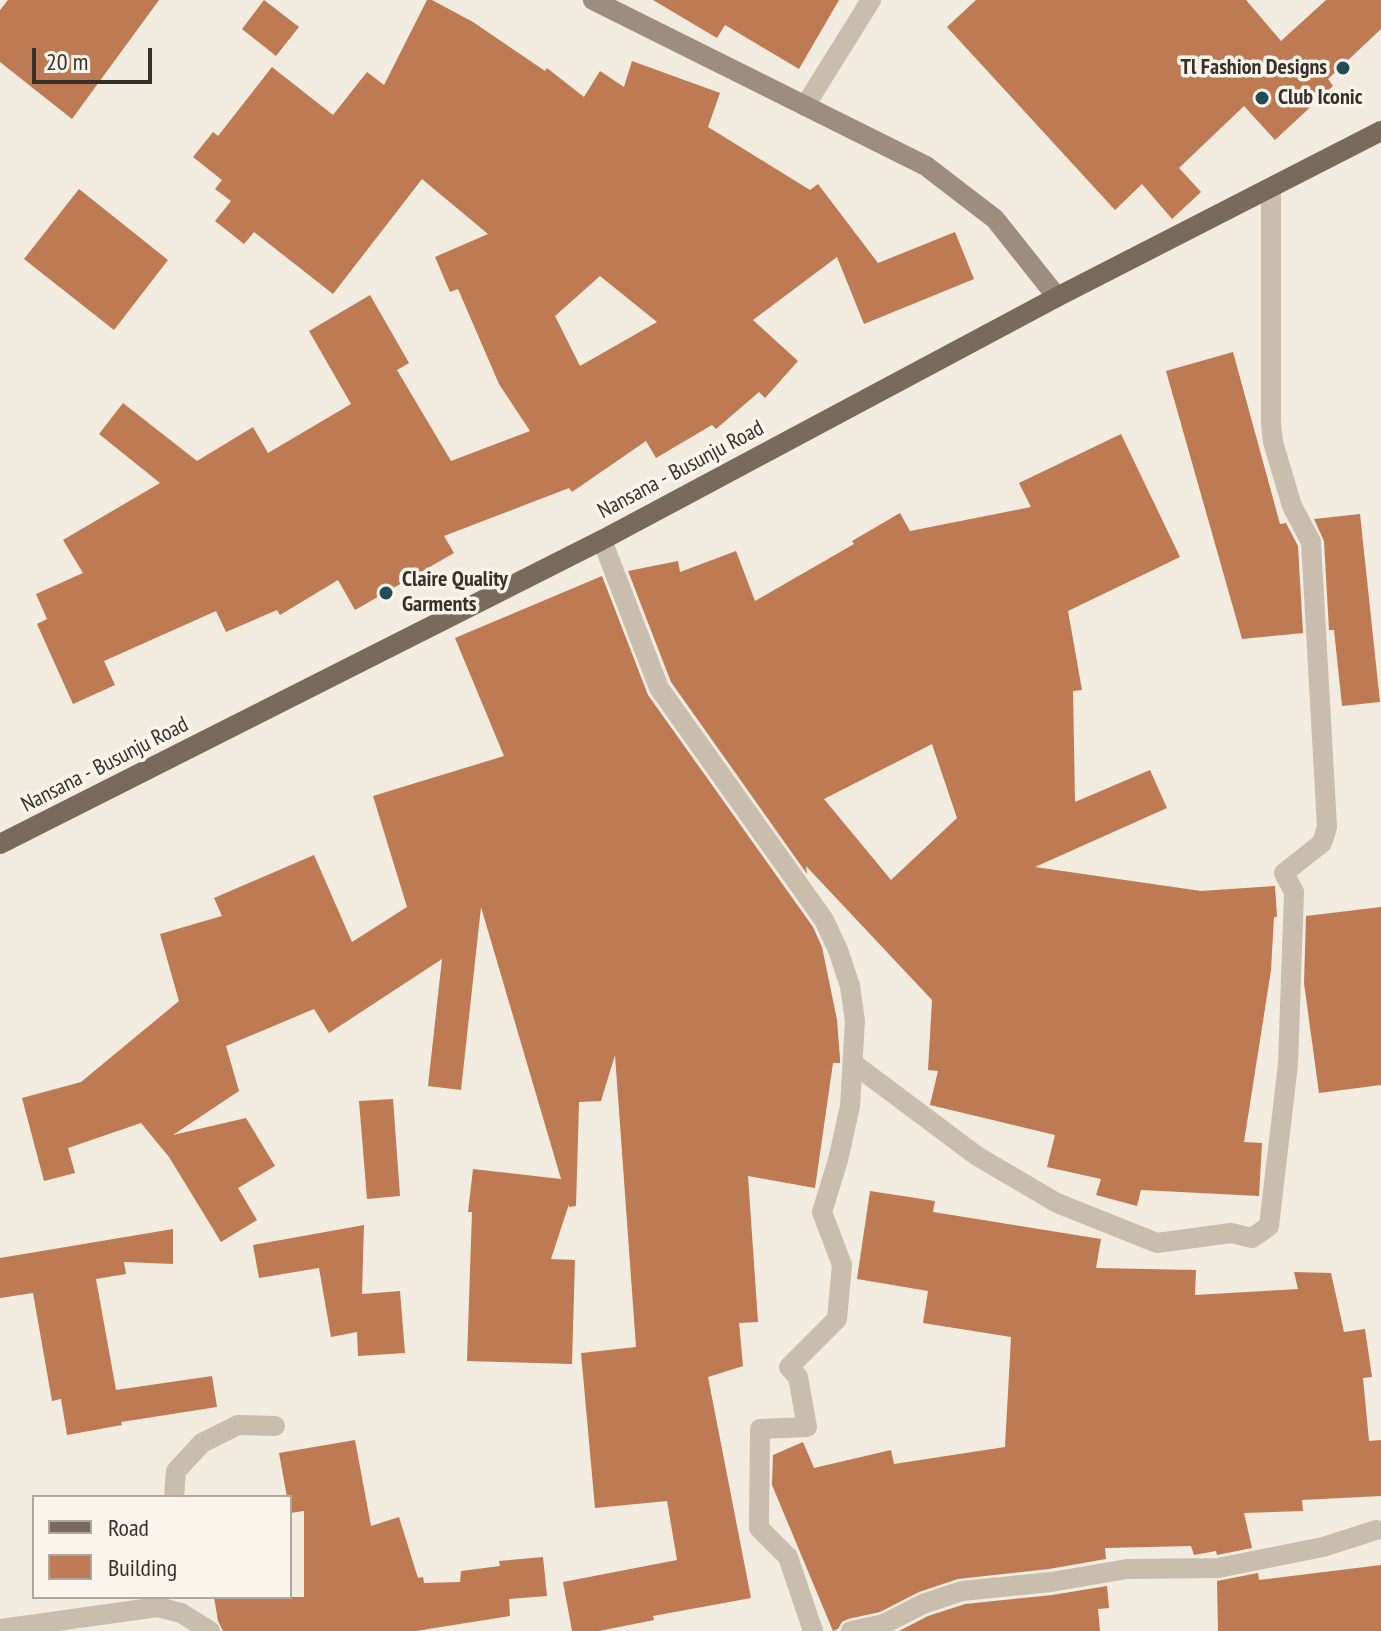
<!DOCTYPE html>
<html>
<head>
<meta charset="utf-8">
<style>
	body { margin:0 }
	#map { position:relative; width:1381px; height:1631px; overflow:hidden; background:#f1ebe0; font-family:"PT Sans Narrow",sans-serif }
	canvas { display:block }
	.legend { position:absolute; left:32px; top:1495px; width:260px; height:104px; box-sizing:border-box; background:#f9f5ec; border:2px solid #aca79f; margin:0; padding:10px 14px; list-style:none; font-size:24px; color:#38312b }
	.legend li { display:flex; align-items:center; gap:16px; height:40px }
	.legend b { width:40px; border:2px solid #aca79f }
	.scale { position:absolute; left:32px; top:48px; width:120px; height:36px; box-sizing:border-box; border:4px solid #38312b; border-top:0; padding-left:10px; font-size:24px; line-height:28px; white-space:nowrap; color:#38312b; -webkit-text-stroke:6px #f9f5ec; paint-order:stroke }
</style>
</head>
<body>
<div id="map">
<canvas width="1381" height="1631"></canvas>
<ul class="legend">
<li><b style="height:10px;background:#786a5d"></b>Road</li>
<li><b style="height:22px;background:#bd7a53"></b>Building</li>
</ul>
<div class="scale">20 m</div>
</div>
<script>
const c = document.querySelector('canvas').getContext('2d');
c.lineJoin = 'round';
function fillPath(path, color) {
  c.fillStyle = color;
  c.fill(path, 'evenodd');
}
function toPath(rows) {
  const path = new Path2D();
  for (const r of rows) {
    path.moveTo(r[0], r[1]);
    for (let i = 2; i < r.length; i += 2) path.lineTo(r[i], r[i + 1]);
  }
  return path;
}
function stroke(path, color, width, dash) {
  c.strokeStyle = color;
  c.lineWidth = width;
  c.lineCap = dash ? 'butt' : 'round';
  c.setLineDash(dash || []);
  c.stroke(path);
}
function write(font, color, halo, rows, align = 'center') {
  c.font = font + ' "PT Sans Narrow",sans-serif';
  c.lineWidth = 7;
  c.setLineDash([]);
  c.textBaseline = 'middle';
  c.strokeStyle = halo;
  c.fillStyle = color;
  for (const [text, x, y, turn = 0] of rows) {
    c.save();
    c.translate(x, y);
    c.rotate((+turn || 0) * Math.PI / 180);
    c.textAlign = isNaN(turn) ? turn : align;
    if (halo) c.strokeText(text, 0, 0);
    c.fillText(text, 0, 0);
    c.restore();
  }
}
fillPath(toPath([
	[8,0,159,0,72,119,0,62,0,10],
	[264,0,299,27,276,56,242,29],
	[427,0,432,0,473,22,545,71,547,68,584,97,600,71,624,87,632,61,720,93,708,127,810,190,818,184,878,263,955,232,974,279,864,324,837,257,753,320,798,361,765,398,759,392,716,429,712,425,656,458,646,441,572,492,569,488,444,536,454,553,355,610,338,580,280,615,277,610,226,632,216,611,104,661,115,685,73,704,37,624,47,619,36,594,83,573,63,540,160,483,99,434,123,403,197,461,253,427,268,453,351,404,309,331,370,295,409,363,397,370,451,461,530,431,499,384,458,289,450,292,435,257,488,234,422,179,333,294,254,232,244,244,215,221,231,201,215,189,222,180,193,157,213,132,218,136,272,67,333,115,367,72,384,85],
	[600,276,657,322,580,366,555,316],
	[653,0,839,0,799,69,725,25,717,38],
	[976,0,1246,0,1281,41,1326,0,1381,0,1381,29,1328,79,1333,86,1275,140,1244,106,1179,168,1201,192,1172,219,1142,184,1115,210,947,27],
	[79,189,168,260,114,330,24,259],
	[1233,352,1280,524,1286,523,1298,546,1303,633,1242,639,1166,371],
	[1121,434,1180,557,1068,611,1082,690,1073,691,1075,802,1150,770,1167,808,1035,867,1201,891,1275,886,1277,917,1274,917,1271,970,1244,1142,1262,1143,1259,1196,1141,1190,1137,1206,1096,1195,1101,1179,1047,1167,1055,1135,930,1105,938,1071,928,1070,932,1000,806,866,807,874,671,682,628,571,678,561,680,572,736,551,755,601,854,544,852,541,900,513,910,531,1031,507,1019,483],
	[932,744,957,818,891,880,824,799],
	[1360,514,1380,702,1342,706,1334,630,1329,630,1324,541,1314,519],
	[602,576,648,695,813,927,822,947,837,1020,840,1059,840,1063,833,1063,815,1188,748,1176,758,1322,739,1323,743,1366,708,1377,751,1598,653,1616,654,1620,599,1631,572,1631,563,1582,677,1560,667,1501,595,1508,581,1353,636,1347,615,1055,601,1101,579,1102,576,1206,569,1207,569,1204,551,1259,575,1260,572,1364,467,1361,472,1212,468,1212,473,1169,561,1179,481,907,461,1090,428,1086,442,959,329,1033,314,1009,226,1046,239,1091,173,1135,246,1118,275,1166,238,1188,257,1220,221,1242,169,1157,141,1123,68,1148,75,1173,44,1181,22,1098,81,1082,179,1001,160,934,222,916,214,898,314,855,352,942,407,907,373,796,504,756,455,638],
	[1381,907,1381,1085,1319,1093,1304,983,1306,916],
	[393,1099,400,1196,367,1199,359,1101],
	[870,1191,935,1201,933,1212,1101,1239,1096,1268,1196,1270,1195,1295,1298,1289,1294,1272,1331,1273,1344,1332,1365,1329,1372,1377,1363,1378,1369,1441,1381,1440,1381,1496,1302,1500,1303,1511,1244,1513,1252,1548,1217,1555,1216,1551,1194,1555,1191,1546,1105,1548,1106,1559,1049,1569,958,1579,919,1592,880,1612,848,1619,842,1622,838,1629,833,1631,772,1485,773,1455,803,1442,814,1468,891,1450,894,1464,1005,1447,1011,1337,923,1323,928,1291,857,1279],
	[364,1225,362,1294,400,1291,405,1353,358,1356,357,1332,331,1337,319,1268,259,1278,253,1245],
	[173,1229,173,1264,124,1262,126,1274,96,1279,116,1390,212,1376,217,1407,121,1422,122,1425,67,1435,61,1399,52,1401,33,1293,0,1298,0,1258],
	[355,1440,371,1526,399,1517,418,1578,423,1577,424,1583,460,1582,461,1571,500,1566,499,1561,543,1557,547,1596,509,1599,510,1616,416,1631,223,1631,218,1621,214,1597,304,1597,304,1511,290,1513,290,1497,287,1497,279,1453],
	[1381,1565,1381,1631,1218,1631,1217,1581,1258,1573,1259,1580],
	[1107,1586,1109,1608,1098,1609,1100,1631,899,1631,928,1616,965,1604,1052,1595]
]), '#bd7a53');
stroke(toPath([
	[805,106,871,0],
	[602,540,659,688,824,920,838,950,850,986,855,1021,850,1106,838,1160,822,1212,842,1265,837,1319,789,1367,798,1377,807,1427,760,1429,759,1528,788,1557,813,1631],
	[854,1064,977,1156,1057,1203,1157,1243,1231,1233,1252,1238,1269,1226,1288,1064,1294,892,1284,873,1322,843,1327,827,1311,542,1292,506,1273,442,1271,423,1271,188],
	[174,1497,176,1471,202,1443,238,1425,275,1426],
	[0,1629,158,1607,181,1613,210,1631],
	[851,1631,884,1624,923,1604,962,1591,1051,1582,1127,1569,1218,1568,1323,1547,1376,1530]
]), '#c9bdad', 20);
stroke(toPath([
	[593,0,926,166,995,219,1057,297]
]), '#9d8d7e', 20);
stroke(toPath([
	[0,844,602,540,1057,297,1381,131]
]), '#786a5d', 20);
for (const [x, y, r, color] of [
	[1343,68,8,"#234d56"],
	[1262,98,8,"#234d56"],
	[386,593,8,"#234d56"]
]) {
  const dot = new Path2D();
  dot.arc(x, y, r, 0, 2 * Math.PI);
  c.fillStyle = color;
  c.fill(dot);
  stroke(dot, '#f9f5ec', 3);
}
write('bold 22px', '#38312b', '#f9f5ec', [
	["Tl Fashion Designs",1327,68,"right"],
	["Club Iconic",1278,98],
	["Claire Quality",402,580],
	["Garments",402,605]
], 'left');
write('22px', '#38312b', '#f9f5ec', [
	["Nansana - Busunju Road",681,470,-28],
	["Nansana - Busunju Road",105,765,-27]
]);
</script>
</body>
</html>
